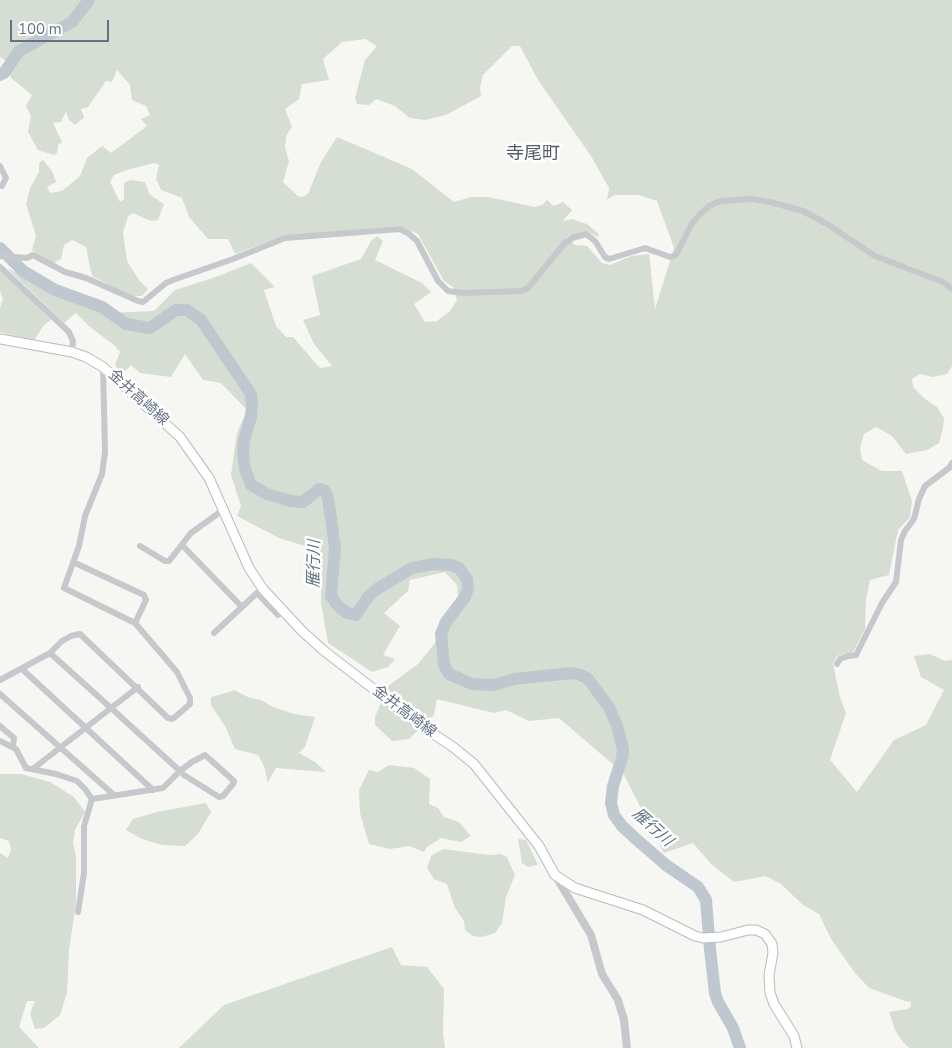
<!DOCTYPE html>
<html>
<head>
<meta charset="utf-8">
<style>
	body { margin:0 }
	#map { position:relative; width:952px; height:1048px; overflow:hidden; background:#f6f6f2; font-family:"Nunito Sans",sans-serif }
	canvas { display:block }
	.scale { position:absolute; left:10px; top:20px; width:99px; height:22px; box-sizing:border-box; border:2px solid #637385; border-top:0; padding-left:6px; font-size:15px; line-height:18px; white-space:nowrap; color:#637385; -webkit-text-stroke:4px #fff; paint-order:stroke }
</style>
</head>
<body>
<div id="map">
<canvas width="952" height="1048"></canvas>
<div class="scale">100 m</div>
</div>
<script>
const c = document.querySelector('canvas').getContext('2d');
c.lineJoin = 'round';
function fillPath(path, color) {
  c.fillStyle = color;
  c.fill(path, 'evenodd');
}
function toPath(rows) {
  const path = new Path2D();
  for (const r of rows) {
    path.moveTo(r[0], r[1]);
    for (let i = 2; i < r.length; i += 2) path.lineTo(r[i], r[i + 1]);
  }
  return path;
}
function stroke(path, color, width, dash) {
  c.strokeStyle = color;
  c.lineWidth = width;
  c.lineCap = dash ? 'butt' : 'round';
  c.setLineDash(dash || []);
  c.stroke(path);
}
function write(font, color, halo, rows, align = 'center') {
  c.font = font + ' "Nunito Sans","Noto Sans JP",sans-serif';
  c.lineWidth = 5;
  c.setLineDash([]);
  c.textBaseline = 'middle';
  c.strokeStyle = halo;
  c.fillStyle = color;
  for (const [text, x, y, turn = 0] of rows) {
    c.save();
    c.translate(x, y);
    c.rotate((+turn || 0) * Math.PI / 180);
    c.textAlign = isNaN(turn) ? turn : align;
    if (halo) c.strokeText(text, 0, 0);
    c.fillText(text, 0, 0);
    c.restore();
  }
}
fillPath(toPath([
	[0,0,952,0,952,366,947,374,933,377,920,374,912,379,913,387,925,399,937,407,944,418,943,428,939,443,927,450,906,454,892,436,876,427,864,434,860,448,862,460,882,471,902,471,912,501,910,517,898,530,889,575,870,580,866,600,865,629,853,652,837,656,833,664,840,697,846,713,830,760,857,792,894,740,926,725,944,690,921,677,914,656,930,654,945,661,952,660,952,1048,909,1048,903,1042,896,1032,889,1012,908,1009,911,1006,911,1002,905,1001,869,988,855,973,831,939,819,914,803,905,781,884,766,876,734,882,711,864,693,843,664,853,623,773,559,718,529,721,506,710,494,713,437,699,434,715,409,739,392,741,375,725,375,717,388,686,418,664,435,643,458,600,457,585,445,572,410,580,408,591,384,613,400,626,383,655,395,659,388,667,372,672,328,643,321,603,321,572,305,546,279,538,237,516,241,506,231,475,237,433,247,410,221,383,203,380,185,354,171,377,140,373,131,365,122,374,115,365,120,352,114,345,90,327,76,313,64,323,7,268,68,300,105,313,154,311,175,290,216,277,251,263,275,287,264,290,276,326,286,337,293,337,320,368,332,366,314,344,303,320,320,315,312,276,361,259,371,241,377,236,383,241,375,260,422,283,431,292,414,304,425,322,437,321,450,311,457,300,454,288,444,281,418,234,400,226,283,236,235,254,228,239,208,239,189,217,182,198,161,190,156,179,159,165,154,163,127,170,114,175,110,182,120,202,124,199,124,183,130,180,145,182,150,195,164,204,158,220,151,221,133,213,128,216,123,233,127,261,139,280,148,289,142,296,131,296,92,276,86,247,72,240,64,245,61,259,52,264,32,250,36,236,26,204,30,188,39,172,39,163,43,160,52,171,56,182,47,187,50,193,62,191,80,176,87,158,102,146,111,153,147,126,141,119,150,115,146,106,132,100,130,85,117,70,112,82,106,81,88,107,81,109,84,118,75,125,69,120,66,111,61,122,53,123,62,142,58,145,57,153,54,155,38,150,28,132,31,116,26,106,32,95,11,78,6,61,0,57],
	[365,39,377,46,365,60,355,98,357,104,369,105,376,99,395,106,410,118,425,120,446,115,481,96,480,87,483,75,512,46,520,46,538,80,591,156,609,188,607,200,614,195,639,195,657,201,674,248,655,309,649,254,631,256,610,265,602,263,587,246,575,245,567,237,586,231,598,237,599,234,587,224,572,219,563,221,572,210,563,202,554,206,547,200,542,205,535,207,488,197,471,197,454,202,412,169,337,137,321,162,308,194,302,197,298,196,283,182,289,161,285,147,286,136,292,127,285,109,299,99,302,84,329,80,323,59,342,42],
	[0,271,52,319,43,326,34,341,0,332,0,308,3,299,0,291],
	[234,690,250,698,261,700,273,707,294,714,315,717,305,747,299,753,315,762,326,772,276,768,268,782,264,766,258,755,235,749,225,726,211,705,211,697,229,692],
	[389,765,414,768,430,779,429,804,438,808,444,817,459,822,471,836,461,842,441,838,427,847,424,852,409,846,390,849,369,844,360,813,359,790,369,770,378,772],
	[0,774,21,774,50,782,74,797,85,812,75,830,73,843,76,857,76,903,69,950,67,993,60,1015,44,1028,35,1029,30,1013,35,1001,27,1001,19,1027,39,1048,0,1048,0,853,8,858,11,850,9,841,0,838],
	[206,803,211,812,198,834,185,846,162,845,142,839,126,830,133,819,157,812],
	[518,839,526,840,538,865,528,867,522,863],
	[443,849,490,855,501,854,507,857,515,875,506,897,502,923,495,933,482,937,473,936,465,930,464,921,455,908,447,884,434,879,427,868,431,856],
	[392,947,401,965,427,967,444,989,443,1033,445,1048,179,1048,224,1005]
]), '#d6ded3');
stroke(toPath([
	[0,75,4,73,19,51,72,22,89,0],
	[0,248,23,271,55,290,102,307,126,324,150,328,176,310,187,310,201,320,251,394,252,403,251,417,244,440,243,454,245,469,251,485,267,494,291,501,303,502,319,489,325,491,328,498,335,547,331,596,337,605,347,613,356,615,368,597,377,589,412,568,434,564,452,565,459,568,467,579,468,588,465,597,446,622,441,634,444,665,449,674,472,684,494,685,514,679,572,673,581,675,588,679,609,707,617,726,623,749,622,758,613,786,611,803,614,815,622,826,636,839,666,865,698,887,706,900,710,949,715,993,718,1002,733,1028,740,1048]
]), '#bec8ce', 12);
const secondary = toPath([
	[0,339,72,352,86,357,103,367,180,437,209,478,249,568,263,589,302,631,323,650,420,725,453,747,474,764,539,846,555,875,575,888,643,910,695,936,703,938,721,937,748,930,756,930,765,934,772,944,773,953,769,975,770,993,774,1004,794,1036,797,1048]
]);
stroke(secondary, '#b7bcc1', 11);
stroke(toPath([
	[0,166,6,178,2,186],
	[0,256,27,258,33,255,65,272,86,278,138,301,143,302,166,283,173,280,233,259,285,238,400,229,408,233,417,241,438,281,448,291,463,293,521,291,528,288,564,244,572,238,586,234,595,241,605,257,609,259,645,248,670,257,676,255,691,225,699,215,709,206,720,201,751,199,770,202,803,211,827,224,875,256,943,282,952,289],
	[0,267,69,332,73,341,72,352],
	[182,545,242,607],
	[140,546,165,561,169,561,191,533,223,510],
	[73,562,144,595,146,600,135,623],
	[214,633,257,593,278,615,283,611],
	[50,653,111,708,180,771,184,775,219,797,223,796,233,784,234,781,205,755,192,762,180,771,163,788,92,799],
	[837,664,840,659,848,656,856,655,882,603,896,582,901,540,905,531,914,519,919,499,925,486,949,468,952,463],
	[22,669,153,790],
	[0,680,50,653,62,641,71,636,80,634,168,718,172,719,175,717,190,704,190,698,177,672,135,623,64,588,79,546,85,516,102,474,105,452,103,367],
	[0,694,114,795],
	[0,726,14,738,13,746],
	[0,741,16,749,26,768,56,774,77,781,85,789,92,799,84,826,84,873,78,912],
	[34,768,138,687]
]), '#c5c9cc', 6);
stroke(toPath([
	[555,875,591,935,602,974,618,1000,624,1020,627,1048]
]), '#c5c9cc', 8);
stroke(secondary, '#fff', 9);
write('15px', '#637385', '#fff', [
	["金井高崎線",138,398,42],
	["金井高崎線",404,712,37]
]);
write('italic 16px', '#5f7582', '#fff', [
	["雁行川",315,564,-89],
	["雁行川",652,828,42]
]);
write('18px', '#525d6a', '#fff', [
	["寺尾町",533,155]
]);
</script>
</body>
</html>
